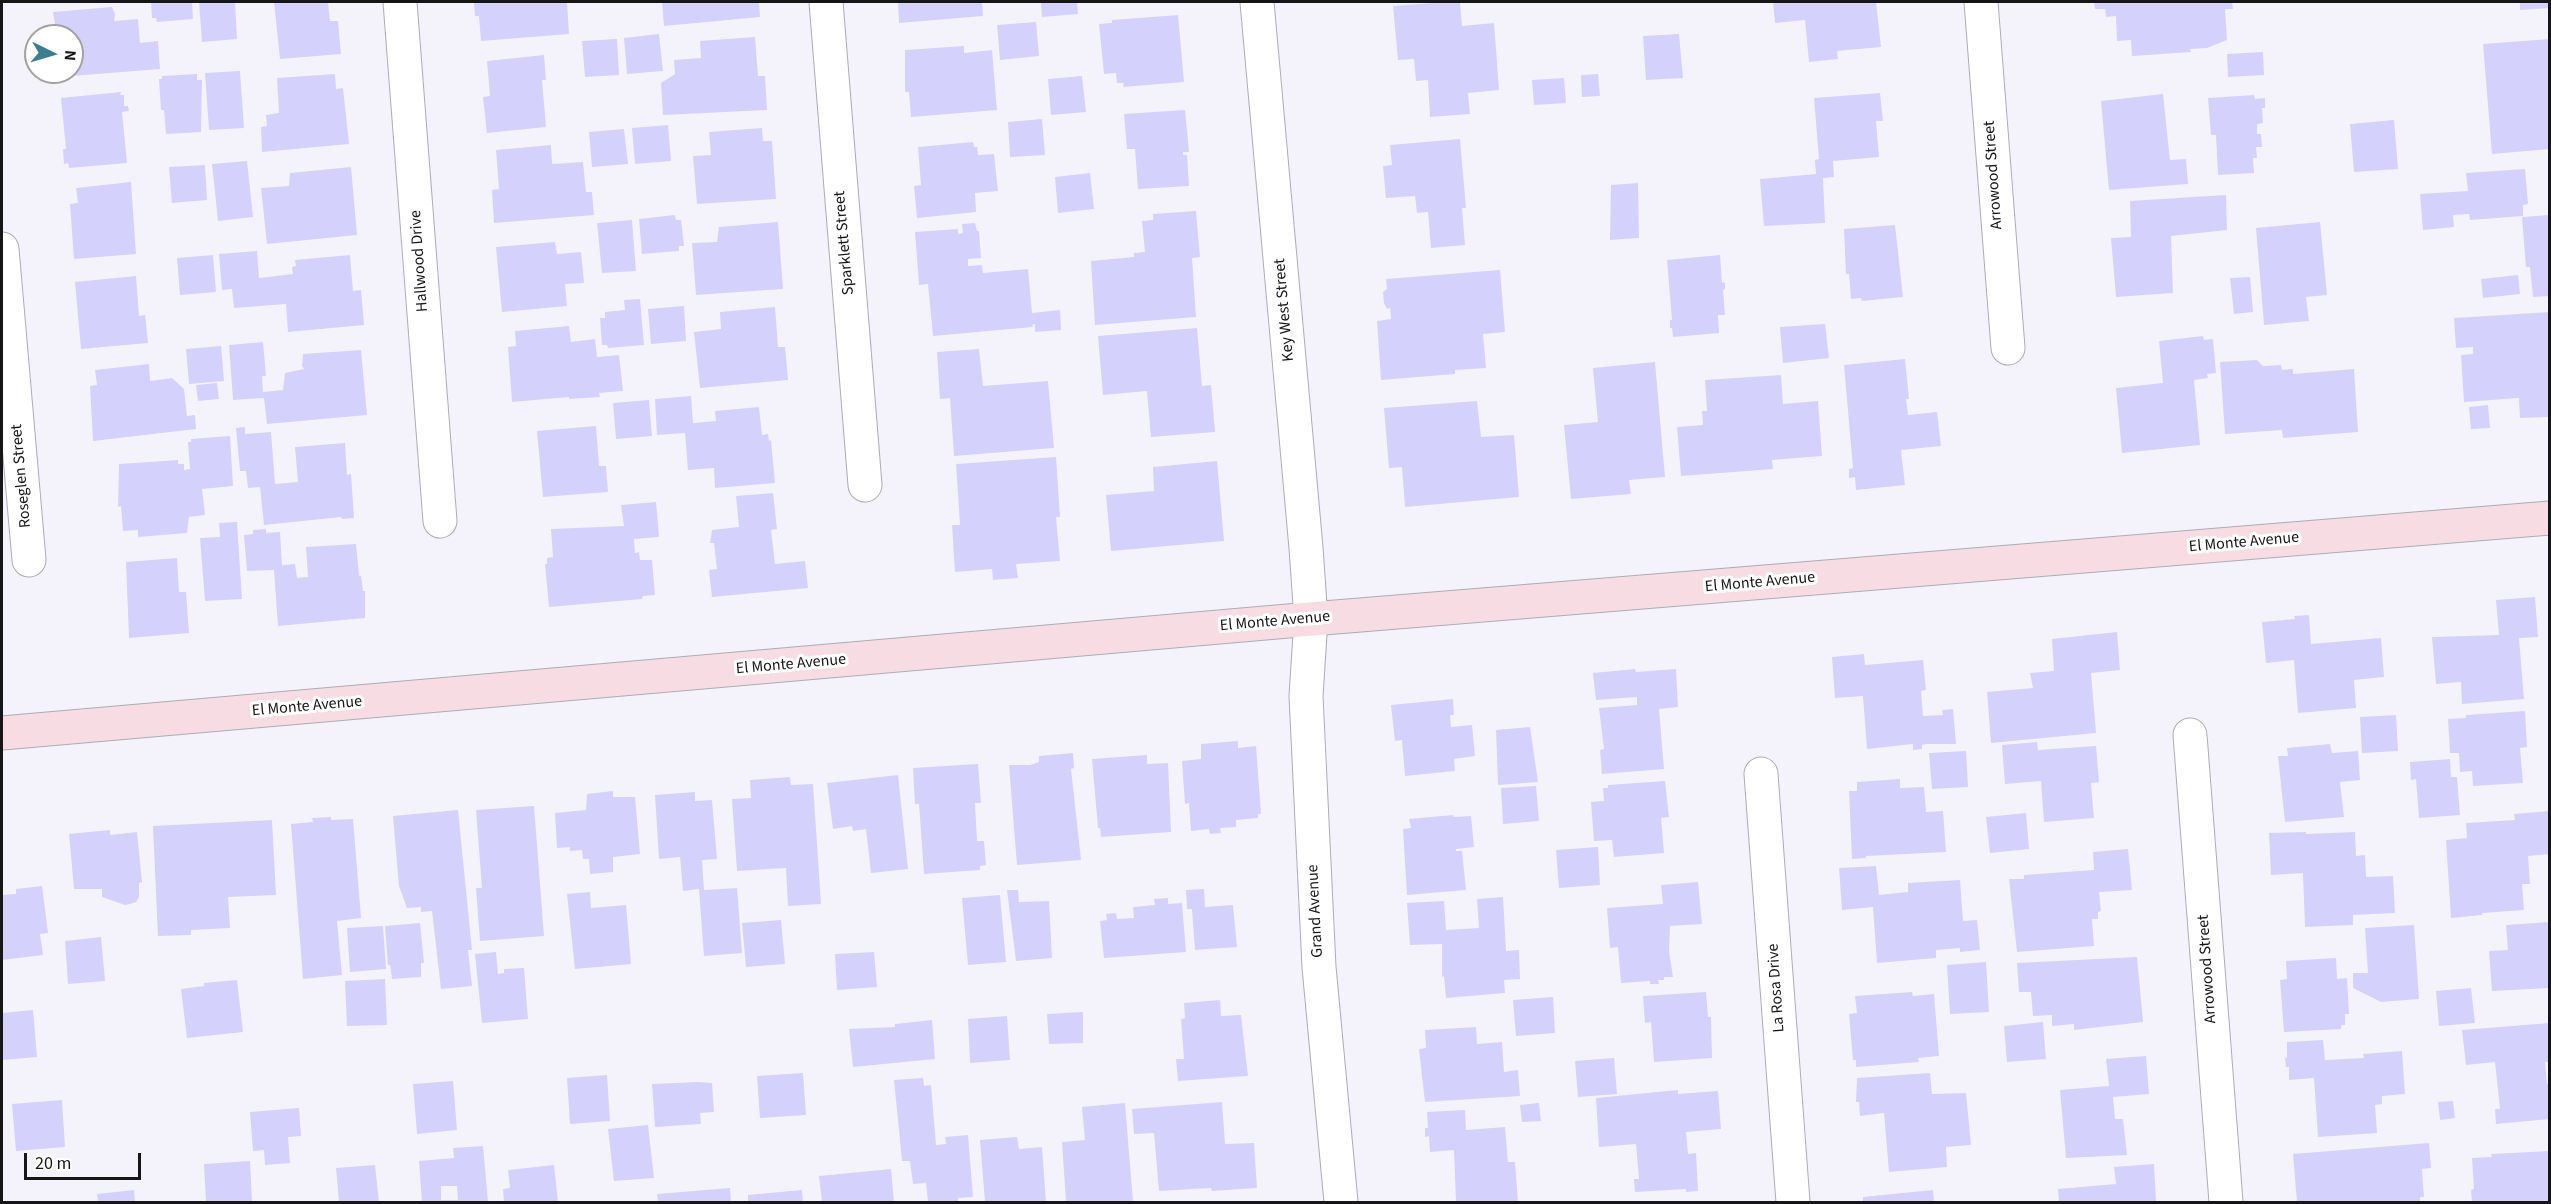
<!DOCTYPE html>
<html>
<head>
<meta charset="utf-8">
<style>
	body { margin:0 }
	#map { position:relative; width:2551px; height:1204px; overflow:hidden; background:#f4f3fc; font-family:"Source Sans 3",sans-serif }
	canvas { display:block }
	.frame { position:absolute; inset:0; border:3px solid #161619; pointer-events:none }
	.north { position:absolute; left:24px; top:24px; width:60px; height:60px; box-sizing:border-box; background:#fff; border:2px solid #a2a2a3; border-radius:50%; rotate:95deg; font-size:16px; font-weight:700; line-height:24px; text-align:center; color:#161619 }
	.north::after { content:''; display:block; margin:auto; width:21px; height:27px; background:#3b7f8e; clip-path:polygon(50% 0,100% 100%,50% 72%,0 100%) }
	.scale { position:absolute; left:24px; top:1153px; width:117px; height:27px; box-sizing:border-box; border:3px solid #161619; border-top:0; padding-left:8px; font-size:18px; line-height:21px; white-space:nowrap; color:#161619; -webkit-text-stroke:4px #fff; paint-order:stroke }
</style>
</head>
<body>
<div id="map">
<canvas width="2551" height="1204"></canvas>
<div class="frame"></div>
<div class="north">N</div>
<div class="scale">20 m</div>
</div>
<script>
const c = document.querySelector('canvas').getContext('2d');
c.lineJoin = 'round';
function fillPath(path, color) {
  c.fillStyle = color;
  c.fill(path, 'evenodd');
}
function toPath(rows) {
  const path = new Path2D();
  for (const r of rows) {
    path.moveTo(r[0], r[1]);
    for (let i = 2; i < r.length; i += 2) path.lineTo(r[i], r[i + 1]);
  }
  return path;
}
function stroke(path, color, width, dash) {
  c.strokeStyle = color;
  c.lineWidth = width;
  c.lineCap = dash ? 'butt' : 'round';
  c.setLineDash(dash || []);
  c.stroke(path);
}
function write(font, color, halo, rows, align = 'center') {
  c.font = font + ' "Source Sans 3",sans-serif';
  c.lineWidth = 6;
  c.setLineDash([]);
  c.textBaseline = 'middle';
  c.strokeStyle = halo;
  c.fillStyle = color;
  for (const [text, x, y, turn = 0] of rows) {
    c.save();
    c.translate(x, y);
    c.rotate((+turn || 0) * Math.PI / 180);
    c.textAlign = isNaN(turn) ? turn : align;
    if (halo) c.strokeText(text, 0, 0);
    c.fillText(text, 0, 0);
    c.restore();
  }
}
fillPath(toPath([
	[151,2,192,2,193,19,157,22,156,18,152,18],
	[199,2,235,2,237,39,202,42],
	[274,2,328,2,330,21,338,21,341,54,280,59],
	[474,2,567,2,569,34,481,41,479,16,475,16],
	[662,2,759,2,760,17,664,26],
	[898,2,982,2,983,16,899,23],
	[1041,2,1077,2,1078,14,1042,17],
	[1446,2,1460,2,1462,26,1494,23,1499,90,1468,93,1470,114,1430,117,1428,80,1416,81,1414,59,1398,60,1393,6],
	[1773,2,1876,2,1881,47,1837,51,1838,59,1809,62,1805,20,1775,23],
	[2094,2,2232,2,2233,9,2225,9,2227,40,2207,48,2190,49,2191,52,2132,56,2131,40,2117,41,2116,16,2106,17,2105,9,2095,9],
	[2520,2,2550,2,2550,8,2520,10],
	[112,7,115,14,114,21,138,19,140,43,158,41,160,69,59,77,58,72,72,72,72,36,57,36,53,12],
	[1178,15,1184,82,1123,87,1124,83,1117,83,1116,73,1104,74,1099,24,1112,23,1112,20],
	[1036,22,1039,56,1000,60,997,25],
	[659,34,663,71,627,74,624,38],
	[1679,34,1683,78,1646,80,1643,36],
	[755,37,758,76,765,76,767,110,663,115,661,83,675,74,674,60,701,58,700,41],
	[617,39,619,75,585,77,582,41],
	[2550,39,2550,149,2492,154,2483,44],
	[964,46,964,53,992,50,997,110,911,117,909,92,905,92,905,50],
	[2263,52,2264,75,2228,77,2227,54],
	[544,55,546,80,542,80,546,127,487,133,483,97,490,96,487,61],
	[240,71,244,128,209,130,205,73],
	[197,74,197,80,202,80,201,132,166,134,164,110,161,110,159,79,162,79,162,76],
	[335,74,336,89,343,88,349,144,262,152,261,127,267,126,266,115,279,113,277,78],
	[1598,74,1600,96,1582,97,1581,75],
	[1082,76,1086,112,1051,115,1048,79],
	[1564,78,1566,103,1534,105,1532,80],
	[121,92,120,95,124,95,124,106,128,106,129,111,122,112,127,163,69,168,68,163,64,164,63,149,66,149,61,98],
	[1880,93,1883,121,1876,121,1879,157,1833,161,1834,177,1823,178,1825,223,1764,226,1760,179,1816,174,1815,160,1819,159,1814,98],
	[2163,94,2170,160,2186,159,2188,184,2109,190,2101,101],
	[2254,95,2255,99,2265,98,2265,108,2262,108,2263,123,2257,124,2257,134,2261,134,2262,147,2256,147,2257,158,2253,158,2254,173,2218,175,2216,135,2211,135,2208,98],
	[1185,110,1189,152,1183,152,1183,155,1187,155,1189,186,1138,189,1135,149,1127,149,1124,114],
	[1042,119,1045,155,1010,157,1008,122],
	[2394,120,2398,169,2354,172,2350,124],
	[668,125,671,161,635,164,632,128],
	[762,128,763,141,772,141,776,199,697,204,693,156,711,155,709,132],
	[624,129,628,164,592,167,589,132],
	[1460,139,1466,208,1462,208,1465,245,1431,248,1428,212,1417,213,1415,196,1386,198,1383,166,1392,165,1390,145],
	[973,142,974,147,977,147,978,155,994,154,998,191,975,193,976,212,917,218,914,186,921,185,918,147],
	[551,145,552,164,583,162,586,192,592,192,594,215,494,223,492,190,499,189,496,150],
	[247,161,253,217,218,221,212,164],
	[205,165,207,200,172,203,169,167],
	[351,167,357,235,267,244,261,188,289,186,290,173],
	[2525,169,2528,204,2523,205,2523,216,2470,220,2469,214,2453,215,2454,227,2423,230,2420,194,2468,191,2466,173],
	[1090,173,1094,209,1058,213,1055,177],
	[131,182,136,254,74,259,70,204,78,203,76,188],
	[1638,183,1639,238,1610,240,1611,185],
	[2226,195,2227,230,2171,236,2173,293,2116,297,2111,238,2131,237,2130,201],
	[1196,211,1200,257,1192,258,1196,317,1095,325,1091,261,1134,257,1134,253,1145,252,1142,221,1153,220,1153,214],
	[675,215,676,220,681,220,684,246,679,246,679,251,642,254,639,219],
	[2550,215,2550,296,2533,297,2530,267,2526,267,2522,217],
	[632,220,636,271,602,273,597,223],
	[778,222,783,289,696,295,692,243,717,242,719,227],
	[2320,222,2327,295,2306,297,2309,321,2264,325,2256,228],
	[975,223,977,231,979,231,981,258,968,259,968,266,982,265,983,273,1028,269,1032,313,1060,310,1061,330,1035,332,1035,324,1032,325,1033,327,933,336,928,284,919,285,915,232,958,229,958,234,963,233,962,224],
	[1895,225,1903,297,1862,301,1861,298,1851,299,1849,274,1846,274,1844,229],
	[555,242,557,254,581,252,584,283,565,284,567,306,502,312,496,247],
	[257,251,259,278,293,274,292,267,296,266,295,260,350,255,353,291,361,290,364,325,288,332,286,304,234,308,232,289,222,290,219,254],
	[213,255,216,292,180,295,177,258],
	[1720,255,1722,283,1725,282,1725,289,1723,290,1725,315,1718,315,1719,333,1673,337,1672,328,1670,328,1670,320,1672,320,1667,260],
	[1500,270,1505,332,1483,334,1486,368,1455,370,1455,374,1381,380,1377,321,1391,319,1390,308,1387,309,1384,303,1383,292,1387,289,1386,279],
	[2518,275,2520,294,2483,298,2481,279],
	[136,276,139,316,145,315,148,343,81,349,75,282],
	[2250,277,2253,312,2234,314,2230,278],
	[640,299,644,345,608,348,607,345,602,345,600,318,605,318,605,312,625,310,624,300],
	[684,306,686,341,651,344,648,309],
	[775,307,778,347,785,347,788,380,700,388,694,332,721,329,720,312],
	[2550,312,2548,417,2520,418,2519,398,2464,402,2461,355,2473,354,2473,347,2456,348,2454,318],
	[1825,324,1829,358,1783,363,1780,327],
	[569,326,571,342,595,339,597,357,619,355,623,391,599,393,600,397,569,399,569,397,512,402,508,347,516,346,515,331],
	[1197,328,1202,386,1211,385,1215,432,1151,437,1147,391,1103,395,1098,336],
	[2203,336,2204,340,2213,339,2216,373,2207,374,2208,378,2194,380,2200,445,2122,453,2116,388,2163,383,2159,341],
	[263,342,266,376,262,376,263,392,283,390,285,373,304,369,302,366,303,354,361,350,367,415,267,424,264,398,233,400,229,345],
	[221,346,224,381,189,384,186,349],
	[979,349,983,386,1048,381,1054,448,954,456,950,398,940,399,937,352],
	[1905,359,1909,399,1906,399,1908,415,1937,412,1941,446,1901,450,1905,485,1856,490,1855,477,1849,478,1849,469,1853,468,1844,365],
	[2257,360,2263,366,2281,365,2282,370,2293,369,2293,374,2354,369,2358,432,2283,438,2282,430,2225,434,2220,362],
	[1655,362,1665,477,1629,480,1631,494,1571,499,1564,425,1598,422,1593,368],
	[149,364,150,381,172,378,184,389,187,416,195,415,196,429,93,441,90,386,97,385,95,370],
	[1781,375,1783,404,1818,401,1822,456,1772,460,1773,469,1681,476,1677,427,1703,425,1702,411,1707,411,1705,380],
	[217,383,219,399,198,401,196,385],
	[691,396,693,423,716,421,715,411,759,407,762,435,768,434,769,441,771,440,775,483,715,488,714,468,688,470,685,433,657,435,655,399],
	[649,400,652,436,616,439,613,403],
	[1477,401,1481,437,1514,435,1519,497,1405,507,1402,467,1389,468,1384,408],
	[2488,405,2490,428,2471,429,2469,407],
	[596,426,599,466,606,466,608,492,543,497,537,431],
	[245,427,245,434,271,432,275,484,298,482,295,447,345,443,347,475,351,474,354,518,342,519,341,517,264,525,260,487,248,488,246,471,240,471,236,428],
	[230,436,233,486,202,489,205,515,189,517,187,533,138,537,138,530,123,531,121,506,118,507,119,464,178,460,178,464,184,464,184,470,190,469,188,442,191,442,191,439],
	[1056,457,1060,517,1056,517,1060,561,1016,564,1018,578,993,580,992,569,955,572,952,525,960,525,956,464],
	[1217,461,1224,541,1111,551,1106,495,1154,491,1153,467],
	[773,493,777,529,771,530,775,564,805,561,808,588,712,597,709,570,717,569,714,543,710,543,712,530,739,527,736,496],
	[656,502,659,537,634,539,635,553,639,552,640,560,652,560,655,595,643,596,642,599,549,607,545,564,547,564,547,558,553,557,551,529,624,526,621,505],
	[237,522,242,599,205,601,200,538,220,537,219,523],
	[266,529,266,533,280,532,282,565,295,564,297,578,308,577,306,547,356,544,359,576,361,576,363,591,365,591,365,618,278,626,274,570,247,571,244,535,253,534,253,530],
	[177,558,179,592,186,592,189,633,129,638,126,562],
	[2535,597,2538,637,2519,638,2524,699,2462,704,2461,682,2436,684,2432,637,2499,635,2496,600],
	[2309,615,2311,644,2381,638,2384,677,2354,680,2356,708,2298,713,2294,660,2266,663,2262,622,2295,619,2294,616],
	[2117,632,2120,670,2091,673,2096,733,1991,743,1987,692,2033,688,2030,673,2054,671,2052,639],
	[1864,654,1865,665,1923,660,1926,690,1921,691,1923,716,1943,715,1942,710,1953,709,1956,744,1926,744,1922,745,1922,749,1913,750,1913,744,1867,749,1863,696,1835,698,1832,657],
	[1635,669,1636,672,1676,669,1678,707,1659,709,1664,769,1602,774,1600,750,1604,749,1599,708,1637,705,1637,697,1596,700,1593,673],
	[1453,699,1454,715,1450,715,1451,727,1472,725,1475,756,1454,759,1455,771,1405,776,1402,740,1395,741,1391,705],
	[2525,711,2527,747,2520,748,2523,783,2473,786,2472,771,2460,772,2459,753,2450,753,2448,719,2466,718,2466,715],
	[2396,715,2398,751,2362,753,2360,717],
	[1530,727,1538,782,1498,785,1496,730],
	[1238,741,1238,748,1256,746,1261,814,1258,814,1258,818,1236,820,1236,827,1220,828,1221,833,1210,834,1209,829,1191,831,1189,803,1185,804,1182,761,1201,759,1201,744],
	[2037,742,2038,750,2096,746,2099,782,2091,783,2094,818,2044,822,2041,781,2005,784,2002,745],
	[2330,744,2332,753,2358,751,2360,780,2340,782,2344,817,2285,822,2278,756,2288,756,2287,748],
	[1966,751,1968,787,1932,789,1929,753],
	[1073,753,1074,768,1071,769,1081,860,1017,865,1009,765,1030,765,1039,762,1039,756],
	[1147,755,1147,764,1168,763,1171,832,1101,837,1100,828,1098,828,1092,759],
	[2450,759,2451,777,2457,777,2460,815,2419,818,2416,779,2411,780,2410,762],
	[978,764,981,803,975,803,977,841,984,841,986,865,980,866,980,870,924,874,919,804,915,804,913,768],
	[898,775,908,869,871,873,866,829,853,831,852,826,833,829,827,783],
	[790,777,791,785,813,784,821,904,788,906,786,868,737,871,732,799,751,798,750,780],
	[1900,779,1900,788,1924,787,1926,812,1943,811,1946,852,1866,856,1866,858,1852,859,1849,791,1857,791,1857,782],
	[1665,781,1669,817,1661,818,1664,853,1614,857,1612,840,1594,841,1591,802,1604,801,1603,788,1608,788,1608,785],
	[1536,786,1539,821,1503,824,1501,788],
	[613,791,613,797,635,797,640,854,613,857,613,872,590,874,589,859,583,859,582,850,570,851,570,847,557,848,555,813,586,810,587,794],
	[695,792,695,801,712,800,717,859,702,860,704,890,737,888,742,953,704,956,699,889,683,891,680,857,659,859,655,795],
	[534,806,544,936,480,941,476,888,482,888,476,810],
	[458,810,472,950,468,950,472,986,441,989,432,911,421,912,421,907,407,908,399,886,393,816],
	[2550,811,2550,854,2528,856,2530,884,2522,884,2524,910,2482,913,2482,915,2451,918,2446,840,2467,838,2466,823,2515,820,2514,814],
	[2026,813,2029,849,1990,853,1986,817],
	[1453,815,1454,817,1471,816,1474,847,1456,849,1456,851,1462,851,1466,890,1407,895,1403,829,1411,828,1409,819],
	[331,817,331,820,353,819,361,918,337,921,342,975,303,979,291,824,313,822,312,818],
	[272,820,276,895,228,897,230,928,191,930,191,935,158,936,153,826],
	[110,830,110,835,137,832,142,882,139,883,139,897,136,902,130,904,125,905,102,897,102,889,74,889,69,834],
	[2306,832,2306,834,2355,832,2356,856,2365,855,2366,877,2393,876,2395,913,2353,915,2353,925,2305,927,2303,873,2271,875,2269,833],
	[1598,847,1600,885,1559,888,1556,850],
	[2128,849,2132,890,2099,892,2101,911,2098,912,2098,919,2092,919,2094,946,2017,952,2009,879,2024,879,2024,875,2094,870,2093,852],
	[1876,866,1879,895,1908,892,1908,883,1960,880,1963,921,1977,920,1980,950,1960,952,1960,948,1936,950,1936,958,1877,963,1873,907,1842,910,1839,868],
	[1698,882,1702,924,1670,926,1669,951,1673,977,1664,977,1664,980,1658,980,1659,984,1650,984,1650,981,1621,983,1618,947,1610,948,1607,908,1663,904,1661,885],
	[42,886,48,933,40,934,43,955,2,960,2,895,16,894,16,889],
	[1204,889,1205,907,1233,905,1237,947,1195,950,1192,909,1187,909,1186,890],
	[1007,890,1018,890,1019,902,1049,901,1052,958,1016,961],
	[590,892,591,908,626,905,631,964,575,969,567,894],
	[1000,895,1006,962,968,965,962,898],
	[1503,897,1506,951,1519,950,1520,979,1504,980,1505,993,1446,998,1444,976,1442,977,1442,944,1410,945,1407,903,1444,901,1446,930,1479,928,1477,899],
	[1168,898,1168,904,1182,903,1186,952,1104,958,1100,921,1107,920,1106,914,1116,913,1117,919,1134,918,1133,907,1155,905,1154,899],
	[781,920,785,964,746,967,742,923],
	[2550,922,2550,988,2492,991,2489,951,2508,950,2506,925],
	[420,923,424,963,421,963,421,977,392,979,390,965,388,965,385,926],
	[2414,925,2419,999,2381,1002,2353,988,2353,973,2368,973,2365,928],
	[383,926,386,969,350,972,347,928],
	[101,937,105,981,68,984,65,941],
	[496,952,498,974,504,973,504,969,524,968,528,1019,482,1023,475,954],
	[874,952,877,987,837,990,835,954],
	[2137,957,2143,1022,2074,1030,2074,1024,2052,1026,2052,1015,2033,1016,2031,992,2019,992,2017,963],
	[2336,958,2337,979,2347,978,2349,1014,2345,1014,2345,1025,2341,1025,2341,1029,2284,1032,2280,980,2287,979,2286,961],
	[1986,962,1989,1012,1950,1014,1947,965],
	[385,979,387,1025,347,1026,345,981],
	[237,980,243,1032,187,1038,181,989,204,986,204,983],
	[2471,988,2475,1023,2439,1026,2436,991],
	[1706,992,1708,1017,1711,1017,1712,1058,1654,1062,1651,1022,1645,1023,1643,996],
	[1912,992,1913,996,1934,994,1939,1056,1918,1058,1919,1062,1856,1067,1856,1060,1853,1060,1849,1014,1857,1013,1855,996],
	[1553,997,1555,1033,1516,1036,1513,1000],
	[1220,1000,1221,1016,1241,1015,1248,1076,1178,1081,1176,1059,1184,1059,1181,1019,1185,1018,1184,1003],
	[33,1010,37,1057,2,1060,2,1013],
	[1083,1012,1083,1043,1049,1044,1047,1014],
	[1007,1016,1010,1060,970,1063,968,1019],
	[932,1020,935,1059,853,1067,849,1029,895,1027,895,1024],
	[2043,1022,2046,1059,2007,1062,2004,1026],
	[2550,1023,2550,1062,2545,1062,2547,1084,2550,1083,2550,1119,2496,1124,2495,1109,2500,1109,2495,1062,2466,1065,2462,1030],
	[1476,1027,1477,1044,1502,1042,1504,1072,1518,1070,1520,1096,1425,1102,1419,1049,1426,1048,1425,1030],
	[2323,1040,2325,1060,2364,1058,2363,1054,2402,1051,2405,1094,2382,1096,2382,1104,2375,1105,2377,1133,2318,1137,2314,1078,2289,1080,2289,1067,2286,1067,2285,1057,2287,1058,2287,1042],
	[2146,1056,2149,1094,2113,1097,2115,1119,2123,1119,2127,1155,2066,1158,2060,1090,2109,1086,2106,1059],
	[1614,1058,1617,1094,1578,1097,1575,1061],
	[803,1073,806,1115,760,1118,757,1076],
	[1930,1073,1932,1094,1966,1093,1971,1145,1946,1147,1947,1167,1889,1172,1884,1113,1860,1116,1859,1102,1856,1102,1857,1078],
	[607,1075,610,1121,570,1124,567,1078],
	[923,1078,924,1086,931,1085,936,1145,946,1144,945,1137,968,1135,973,1197,958,1198,958,1202,928,1202,926,1183,913,1184,910,1161,902,1161,894,1080],
	[453,1081,457,1130,417,1134,413,1084],
	[698,1082,712,1083,714,1112,700,1113,701,1124,655,1127,652,1084],
	[1678,1090,1678,1094,1718,1091,1721,1129,1686,1132,1688,1154,1696,1153,1698,1191,1686,1192,1686,1189,1635,1192,1634,1179,1639,1179,1636,1144,1599,1147,1596,1098],
	[62,1100,65,1147,16,1151,12,1104],
	[2453,1101,2455,1118,2440,1120,2438,1102],
	[1222,1102,1225,1144,1254,1143,1257,1188,1212,1191,1211,1188,1159,1191,1154,1133,1134,1134,1132,1109],
	[1125,1103,1133,1202,1066,1202,1062,1142,1085,1140,1082,1107],
	[1539,1103,1541,1121,1522,1122,1520,1105],
	[299,1108,301,1136,288,1137,290,1163,265,1165,264,1150,253,1151,250,1112],
	[1465,1110,1466,1130,1505,1127,1508,1162,1515,1162,1518,1202,1456,1202,1454,1150,1430,1152,1429,1136,1425,1137,1425,1128,1428,1128,1427,1112],
	[648,1125,654,1178,614,1181,608,1129],
	[1017,1137,1019,1149,1042,1147,1046,1202,985,1202,980,1140],
	[2429,1143,2431,1168,2422,1169,2424,1197,2420,1197,2420,1202,2297,1202,2293,1154],
	[483,1146,488,1202,422,1202,419,1161,454,1158,453,1148],
	[441,1186,457,1186,458,1200,441,1200],
	[2550,1151,2550,1202,2472,1202,2471,1190,2474,1189,2472,1158,2492,1157,2491,1154],
	[250,1161,252,1202,206,1202,204,1164],
	[2154,1164,2156,1202,2059,1202,2058,1189,2116,1184,2114,1167],
	[375,1165,379,1202,339,1202,336,1168],
	[554,1165,558,1202,504,1202,503,1189,510,1188,508,1170],
	[891,1169,894,1202,822,1202,819,1176],
	[730,1188,731,1202,658,1202,657,1194],
	[134,1190,135,1202,98,1202,97,1194],
	[802,1190,803,1202,748,1202,748,1195],
	[1933,1190,1934,1202,1863,1202,1863,1197]
]), '#d5d1fd');
const street = toPath([
	[400,2,440,521],
	[826,2,865,485],
	[1257,2,1306,548,1311,619,1306,696,1319,967,1341,1202],
	[1981,2,2008,348],
	[2,249,29,560],
	[2190,735,2226,1202],
	[1761,774,1793,1202]
]);
const secondary = toPath([
	[2,733,1311,619,2550,518]
]);
stroke(street, '#acacb4', 35);
stroke(secondary, '#acacb4', 35);
stroke(street, '#fff', 33);
stroke(secondary, '#f8dce4', 33);
write('16px', '#161619', '#fff', [
	["Arrowood Street",1994,175,-94],
	["Sparklett Street",845,243,-95],
	["Hallwood Drive",420,261,-94],
	["Key West Street",1285,310,-95],
	["Roseglen Street",22,476,-95],
	["El Monte Avenue",2244,543,-5],
	["El Monte Avenue",1760,583,-5],
	["El Monte Avenue",1275,622,-5],
	["El Monte Avenue",791,665,-5],
	["El Monte Avenue",307,707,-5],
	["Grand Avenue",1316,911,-93],
	["Arrowood Street",2208,969,-94],
	["La Rosa Drive",1777,988,-94]
]);
</script>
</body>
</html>
